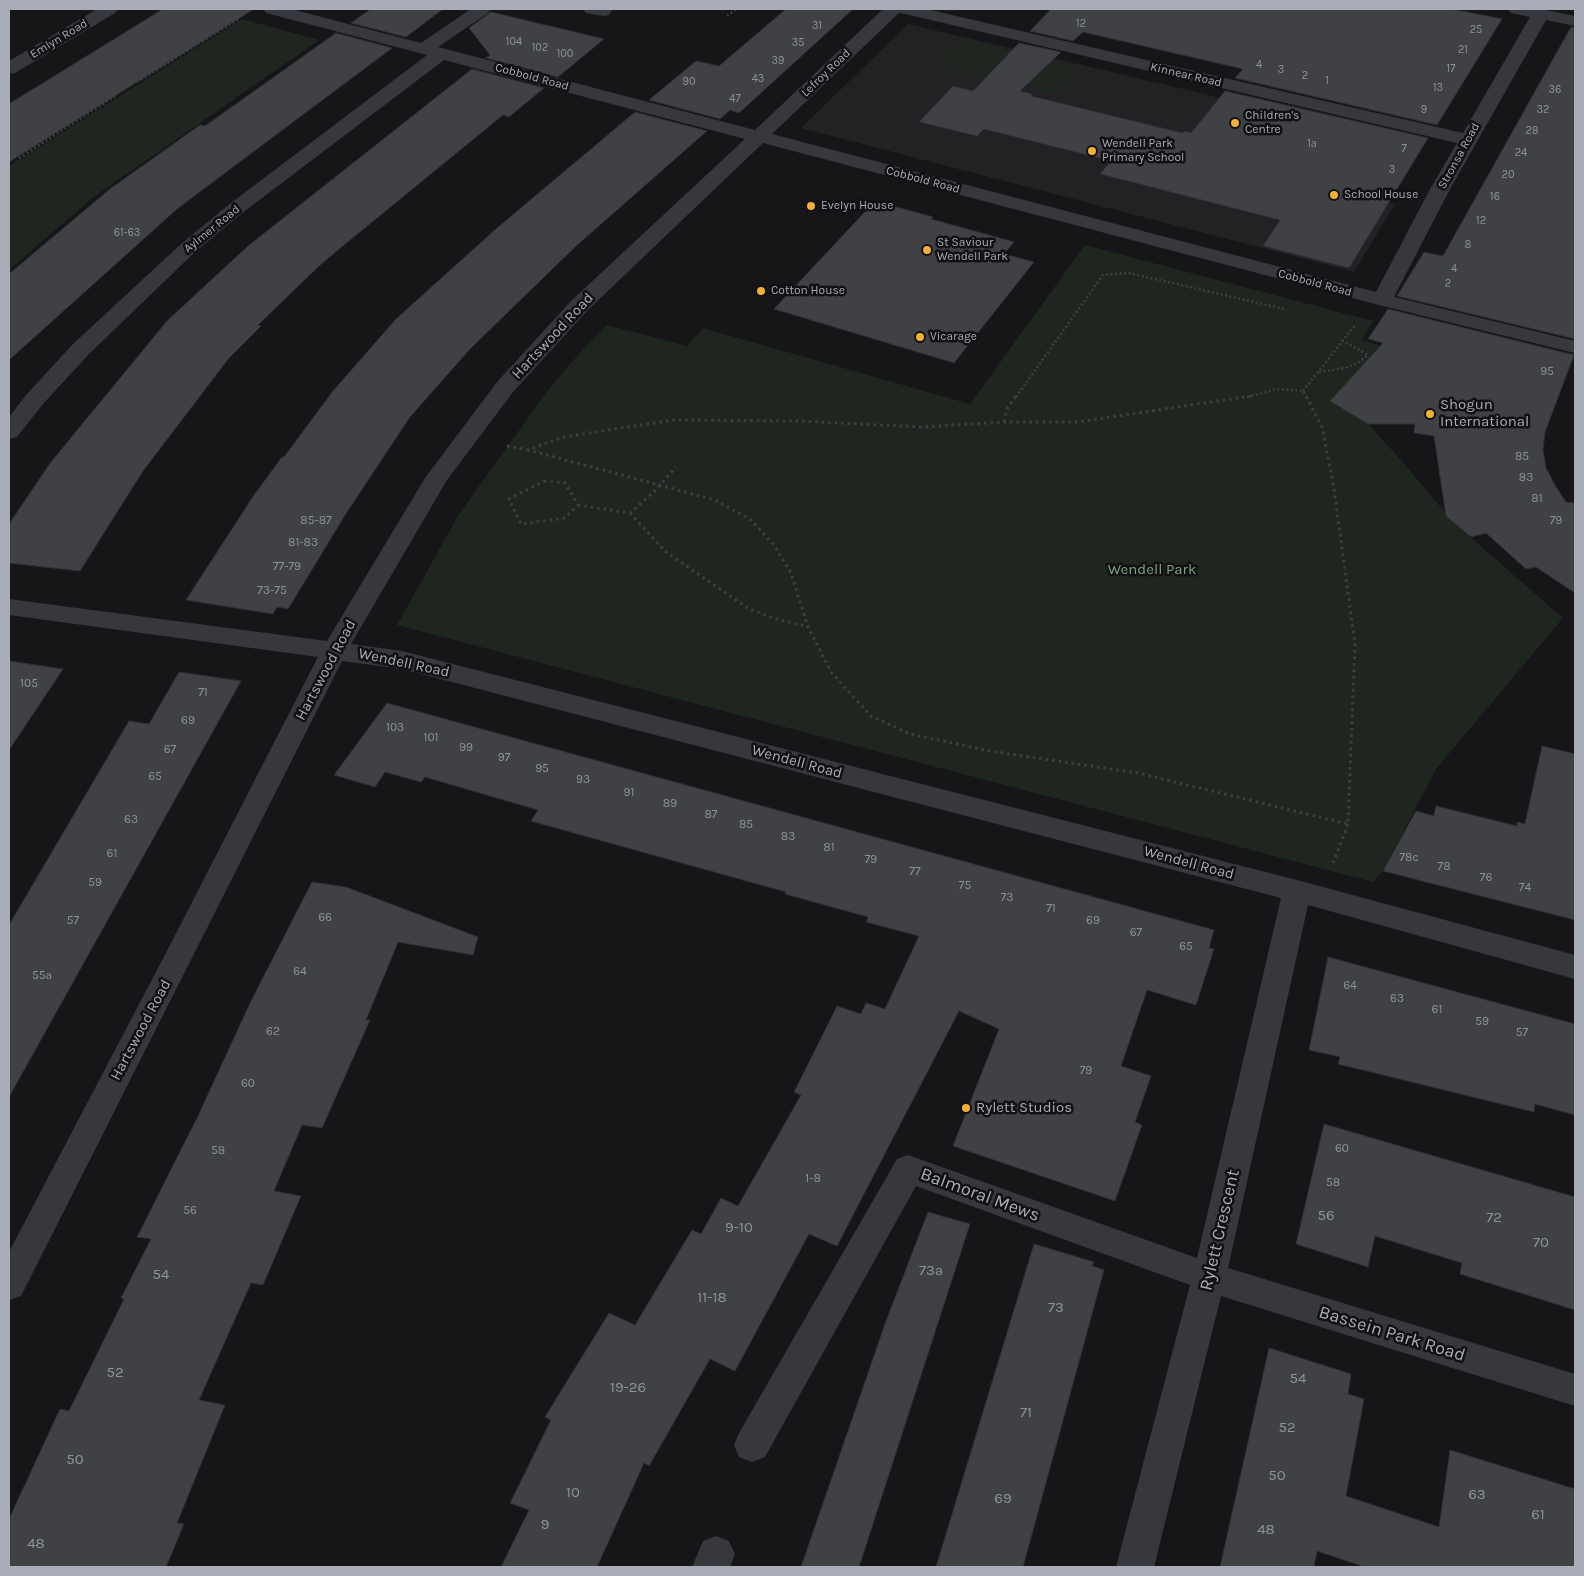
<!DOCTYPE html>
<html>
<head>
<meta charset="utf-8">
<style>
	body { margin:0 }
	#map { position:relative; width:1584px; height:1576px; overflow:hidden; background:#161618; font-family:Karla,sans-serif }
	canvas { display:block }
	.frame { position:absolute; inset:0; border:10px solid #a8adb8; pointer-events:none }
</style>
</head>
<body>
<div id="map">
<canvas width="1584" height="1576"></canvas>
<div class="frame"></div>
</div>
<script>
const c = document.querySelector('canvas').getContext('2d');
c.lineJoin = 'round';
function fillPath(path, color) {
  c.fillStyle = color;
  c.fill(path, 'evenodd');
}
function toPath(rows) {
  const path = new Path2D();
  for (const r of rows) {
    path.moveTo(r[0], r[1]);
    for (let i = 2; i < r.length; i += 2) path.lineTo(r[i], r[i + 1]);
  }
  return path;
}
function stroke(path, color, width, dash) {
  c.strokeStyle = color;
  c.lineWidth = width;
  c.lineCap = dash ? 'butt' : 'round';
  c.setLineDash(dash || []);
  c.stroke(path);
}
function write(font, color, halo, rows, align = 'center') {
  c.font = font + ' Karla,sans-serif';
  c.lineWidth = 5;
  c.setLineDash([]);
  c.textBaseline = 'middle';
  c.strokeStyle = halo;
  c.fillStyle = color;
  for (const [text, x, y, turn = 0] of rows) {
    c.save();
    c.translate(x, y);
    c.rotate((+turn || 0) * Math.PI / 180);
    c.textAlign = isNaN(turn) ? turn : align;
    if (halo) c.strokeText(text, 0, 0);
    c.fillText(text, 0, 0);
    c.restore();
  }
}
fillPath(toPath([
	[908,24,1315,120,1278,174,1395,204,1354,272,801,128]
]), '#222225');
fillPath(toPath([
	[242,19,319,40,91,199,9,270,9,166],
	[961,38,1079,68,1054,93,936,63],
	[1085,245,1373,321,1362,340,1401,352,1345,384,1330,401,1368,424,1402,461,1453,522,1563,618,1436,769,1383,871,1373,882,397,625,459,514,548,390,584,348,607,325,687,346,703,328,970,404]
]), '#1e261f');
const building = toPath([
	[163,9,254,9,9,162,9,104,163,9],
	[371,9,443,9,406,37,351,23,371,9],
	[786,9,853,9,739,113,730,110,720,119,649,100,696,61,719,66,786,9],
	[1051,9,1452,9,1502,19,1437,125,1235,78,1243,69,1083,32,1073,41,1030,31,1051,9],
	[491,12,604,39,558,77,486,58,490,55,469,28,491,12],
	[1571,27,1575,28,1575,339,1397,296,1424,252,1443,256,1571,27],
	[336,33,392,48,177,209,9,360,9,274,110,189,200,125,205,126,336,33],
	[1019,43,1061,52,1020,91,1032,94,1031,96,1183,133,1184,131,1191,133,1225,91,1428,138,1349,268,1263,246,1280,220,1100,174,1111,161,984,129,977,136,919,122,953,86,973,91,1019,43],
	[472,69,544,88,509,117,503,115,344,245,319,266,258,325,261,326,229,358,143,471,80,571,9,563,9,524,51,462,167,321,248,246,472,69],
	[635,112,707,131,576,246,470,349,410,417,347,512,288,609,277,607,273,614,186,600,254,495,282,457,284,457,333,391,396,319,497,228,635,112],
	[875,201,933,217,931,219,1014,242,1004,254,1034,262,954,363,774,309,875,201],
	[1388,309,1574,355,1545,432,1543,450,1546,468,1556,487,1566,502,1575,503,1575,593,1536,567,1526,569,1486,533,1471,537,1446,516,1434,436,1414,433,1415,424,1368,424,1330,401,1383,343,1368,339,1388,309],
	[9,661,63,669,9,750,9,661],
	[179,672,241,681,9,1097,9,925,129,721,149,724,179,672],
	[387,703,1214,930,1209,948,1214,949,1196,1005,1147,990,1121,1066,1151,1076,1135,1122,1142,1125,1115,1201,953,1146,999,1029,959,1011,837,1246,809,1234,735,1371,710,1359,649,1466,644,1463,597,1567,501,1567,529,1510,510,1503,551,1420,545,1417,609,1313,635,1325,692,1230,701,1234,721,1198,738,1206,801,1095,794,1092,837,1006,861,1014,866,1003,885,1009,919,936,866,922,868,917,785,894,786,892,531,821,538,810,425,777,421,782,385,772,375,787,334,775,387,703],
	[1542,746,1575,754,1575,920,1383,871,1416,811,1434,816,1436,806,1517,826,1517,822,1525,824,1542,746],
	[312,882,346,887,478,937,473,955,398,942,366,1020,370,1020,322,1128,302,1125,274,1191,301,1196,263,1285,251,1283,199,1400,225,1405,177,1523,184,1524,166,1567,9,1567,9,1519,60,1409,69,1411,124,1299,121,1298,151,1239,137,1237,198,1116,251,1001,312,882],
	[1328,957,1575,1024,1575,1115,1535,1104,1534,1112,1338,1064,1340,1057,1309,1050,1328,957],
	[1324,1124,1575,1197,1575,1310,1460,1274,1462,1263,1375,1236,1368,1267,1296,1244,1324,1124],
	[928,1212,970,1224,859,1567,801,1567,886,1321,928,1212],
	[1034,1244,1094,1262,1092,1266,1104,1270,1023,1567,936,1567,1034,1244],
	[1269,1348,1351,1374,1348,1394,1364,1399,1346,1496,1439,1527,1450,1450,1575,1489,1575,1567,1365,1567,1317,1551,1314,1567,1220,1567,1269,1348]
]);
fillPath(building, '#404145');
stroke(building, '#303034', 1);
stroke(toPath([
	[727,16,736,9],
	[137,82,240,18],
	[19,158,117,95],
	[1343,168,1361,172],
	[1319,372,1345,368,1358,363,1368,355,1343,341],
	[1303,391,1355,325],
	[1016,397,1103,275,1129,273,1284,309],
	[1247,397,1276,389,1303,391,1306,397]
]), '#3d3f44', 2.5, [2, 2.5]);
stroke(toPath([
	[1251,396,1077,422,1004,422,922,427,798,421,674,420,563,437,528,450,715,500,750,519,774,545,791,573,808,627,831,672,871,716,910,734,990,751,1138,773,1348,824,1355,645,1334,489,1322,427,1306,396],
	[1004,422,1007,409,1016,396],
	[507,446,528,450],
	[544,481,565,483,578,505,565,518,521,524,509,499,544,481],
	[578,505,630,513,655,491,676,467],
	[630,513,666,552,749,609,773,618,808,627],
	[1333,863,1348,824]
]), '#3d3f44', 3, [2.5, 4]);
fillPath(toPath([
	[97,9,118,9,115,13,15,73,9,74,9,61,97,9],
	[263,9,291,9,421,43,471,9,491,9,488,13,438,47,755,130,883,9,926,9,1463,133,1530,17,1511,13,1508,9,1541,9,1575,16,1575,26,1546,20,1449,191,1394,297,1575,341,1575,353,1375,304,763,143,588,310,513,392,447,480,351,644,402,651,1297,880,1575,955,1575,979,1308,905,1228,1268,1575,1374,1575,1406,1221,1296,1154,1567,1116,1567,1190,1285,916,1186,765,1457,752,1462,739,1457,734,1445,739,1433,897,1159,908,1155,1197,1258,1281,898,402,669,342,661,21,1296,9,1300,9,1252,169,947,318,657,9,615,9,599,327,641,425,478,497,382,572,300,745,139,444,60,241,214,195,252,89,354,43,404,17,437,9,439,9,417,27,394,73,344,181,244,227,206,427,55,266,13,263,9],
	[899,13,905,14,1457,143,1429,191,1376,292,772,134,899,13],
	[583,9,610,9,612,11,609,15,603,16,586,13,583,9],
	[716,1536,729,1541,735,1554,730,1567,692,1567,703,1541,716,1536]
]), '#37383d');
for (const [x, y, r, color] of [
	[1235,123,5,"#f2b134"],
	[1092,151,5,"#f2b134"],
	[1334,195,5,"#f2b134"],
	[811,206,5,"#f2b134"],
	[927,250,5,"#f2b134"],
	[761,291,5,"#f2b134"],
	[920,337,5,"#f2b134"],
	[1430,414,5,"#f2b134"],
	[966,1108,5,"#f2b134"]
]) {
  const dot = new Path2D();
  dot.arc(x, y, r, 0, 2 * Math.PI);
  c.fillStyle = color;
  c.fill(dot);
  stroke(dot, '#111113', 2);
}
write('11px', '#8e929b', null, [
	["12",1081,24],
	["31",817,26],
	["25",1476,30],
	["104",514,42],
	["35",798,43],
	["102",540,48],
	["21",1463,50],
	["100",565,54],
	["39",778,61],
	["4",1259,65],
	["17",1451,69],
	["3",1281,70],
	["2",1305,76],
	["43",758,79],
	["1",1327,81],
	["90",689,82],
	["13",1438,88],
	["36",1555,90],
	["47",735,99],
	["9",1424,110],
	["32",1543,110],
	["28",1532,131],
	["1a",1312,144],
	["7",1404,149],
	["24",1521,153],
	["3",1392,170],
	["20",1508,175],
	["16",1495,197],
	["12",1481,221],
	["61-63",127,233],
	["8",1468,245],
	["4",1454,269],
	["2",1448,284]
]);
write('12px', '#a8adb8', '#111113', [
	["Emlyn Road",59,39,-31],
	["Lefroy Road",826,73,-44],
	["Kinnear Road",1186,75,13],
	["Cobbold Road",532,77,15],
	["Stronsa Road",1459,156,-61],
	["Cobbold Road",923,180,15],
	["Aylmer Road",212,229,-39],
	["Cobbold Road",1315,283,15]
]);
write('12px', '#a8adb8', '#111113', [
	["Children's",1245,116],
	["Centre",1245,130],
	["Wendell Park",1102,144],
	["Primary School",1102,158],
	["School House",1344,195],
	["Evelyn House",821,206],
	["St Saviour",937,243],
	["Wendell Park",937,257],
	["Cotton House",771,291],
	["Vicarage",930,337]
], 'left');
write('12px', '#8e929b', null, [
	["95",1547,372],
	["85",1522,457],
	["83",1526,478],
	["81",1537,499],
	["85-87",316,521],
	["79",1556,521],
	["81-83",303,543],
	["77-79",287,567],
	["73-75",272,591],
	["105",29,684],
	["71",203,693],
	["69",188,721],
	["103",395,728],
	["101",431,738],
	["99",466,748],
	["67",170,750],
	["97",504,758],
	["95",542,769],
	["65",155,777],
	["93",583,780],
	["91",629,793],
	["89",670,804],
	["87",711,815],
	["63",131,820],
	["85",746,825],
	["83",788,837],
	["81",829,848],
	["61",112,854],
	["78c",1409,858],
	["79",871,860],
	["78",1444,867],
	["77",915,872],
	["76",1486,878],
	["59",95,883],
	["75",965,886],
	["74",1525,888],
	["73",1007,898],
	["71",1051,909],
	["66",325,918],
	["57",73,921],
	["69",1093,921],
	["67",1136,933],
	["65",1186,947],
	["64",300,972],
	["55a",42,976],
	["64",1350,986],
	["63",1397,999],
	["61",1437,1010],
	["59",1482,1022],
	["62",273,1032],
	["57",1522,1033],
	["79",1086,1071],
	["60",248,1084],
	["60",1342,1149],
	["58",218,1151],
	["1-8",813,1179],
	["58",1333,1183],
	["56",190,1211]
]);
write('15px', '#a8adb8', '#111113', [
	["Hartswood Road",553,336,-47],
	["Wendell Road",404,663,12],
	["Hartswood Road",326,670,-62],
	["Wendell Road",797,762,15],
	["Wendell Road",1189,863,15],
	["Hartswood Road",141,1030,-62]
]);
write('15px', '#a8adb8', '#111113', [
	["Shogun",1440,405],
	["International",1440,422],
	["Rylett Studios",976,1108]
], 'left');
write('15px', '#7fa381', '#111113', [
	["Wendell Park",1152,570]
]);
write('15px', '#8e929b', null, [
	["56",1326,1216],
	["72",1494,1218],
	["9-10",739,1228],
	["70",1541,1243],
	["73a",931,1271],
	["54",161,1275],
	["11-18",712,1298],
	["73",1056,1308],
	["52",115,1373],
	["54",1298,1379],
	["19-26",628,1388],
	["71",1026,1413],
	["52",1287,1428],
	["50",75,1460],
	["50",1277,1476],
	["10",573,1493],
	["63",1477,1495],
	["69",1003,1499],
	["61",1538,1515],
	["9",545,1525],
	["48",1266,1530],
	["48",36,1544]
]);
write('18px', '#a8adb8', '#111113', [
	["Balmoral Mews",980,1195,20],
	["Rylett Crescent",1220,1230,-77],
	["Bassein Park Road",1392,1334,17]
]);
</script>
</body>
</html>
